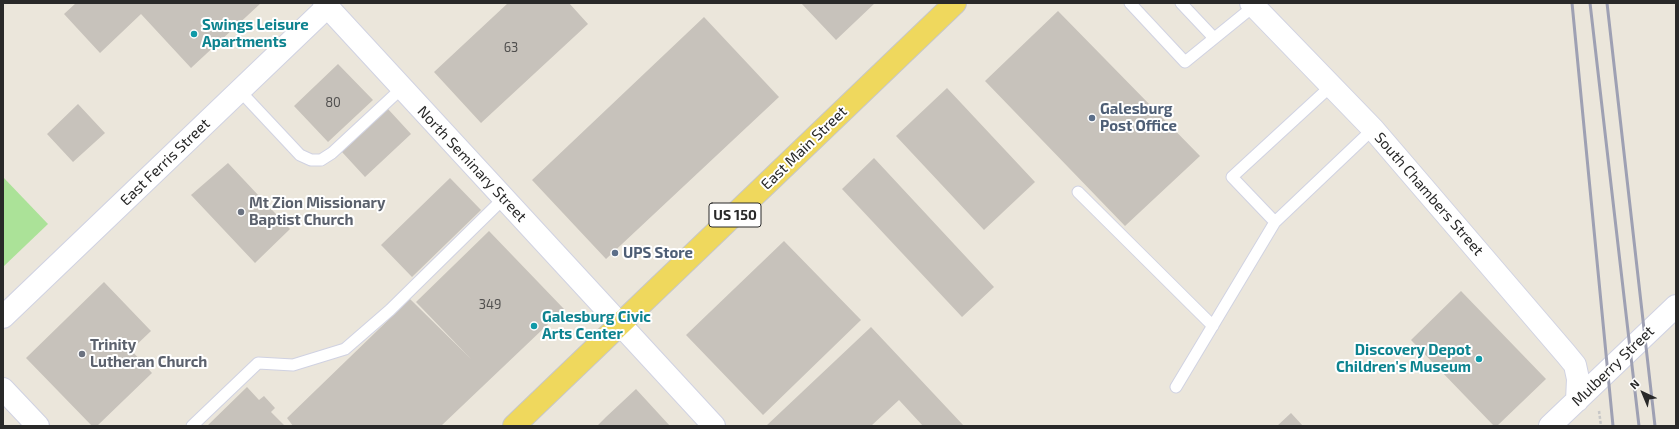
<!DOCTYPE html>
<html>
<head>
<meta charset="utf-8">
<style>
	body { margin:0 }
	#map { position:relative; width:1679px; height:429px; overflow:hidden; background:#ebe6db; font-family:"Exo 2",sans-serif }
	canvas { display:block }
	.frame { position:absolute; inset:0; border:4px solid #292929; pointer-events:none }
	.north { position:absolute; left:1623px; top:373px; width:40px; height:40px; -webkit-text-stroke:3px #fff; paint-order:stroke; rotate:316deg; font-size:11px; font-weight:700; line-height:16px; text-align:center; color:#292929 }
	.north::after { content:''; display:block; margin:auto; width:14px; height:18px; background:#292929; clip-path:polygon(50% 0,100% 100%,50% 72%,0 100%) }
</style>
</head>
<body>
<div id="map">
<canvas width="1679" height="429"></canvas>
<div class="frame"></div>
<div class="north">N</div>
</div>
<script>
const c = document.querySelector('canvas').getContext('2d');
c.lineJoin = 'round';
function fillPath(path, color) {
  c.fillStyle = color;
  c.fill(path, 'evenodd');
}
function toPath(rows) {
  const path = new Path2D();
  for (const r of rows) {
    path.moveTo(r[0], r[1]);
    for (let i = 2; i < r.length; i += 2) path.lineTo(r[i], r[i + 1]);
  }
  return path;
}
function stroke(path, color, width, dash) {
  c.strokeStyle = color;
  c.lineWidth = width;
  c.lineCap = dash ? 'butt' : 'round';
  c.setLineDash(dash || []);
  c.stroke(path);
}
function write(font, color, halo, rows, align = 'center') {
  c.font = font + ' "Exo 2",sans-serif';
  c.lineWidth = 4;
  c.setLineDash([]);
  c.textBaseline = 'middle';
  c.strokeStyle = halo;
  c.fillStyle = color;
  for (const [text, x, y, turn = 0] of rows) {
    c.save();
    c.translate(x, y);
    c.rotate((+turn || 0) * Math.PI / 180);
    c.textAlign = isNaN(turn) ? turn : align;
    if (halo) c.strokeText(text, 0, 0);
    c.fillText(text, 0, 0);
    c.restore();
  }
}
fillPath(toPath([
	[3,177,48,224,3,267]
]), '#abe298');
fillPath(toPath([
	[76,3,261,3,191,68,141,14,100,53,64,14],
	[508,3,569,3,588,24,481,123,434,72],
	[801,3,875,3,836,40],
	[1058,11,1200,156,1125,226,985,81],
	[704,17,779,97,606,259,532,180],
	[338,64,373,100,328,142,294,106],
	[947,88,1035,182,984,230,896,136],
	[78,104,105,133,73,162,47,134],
	[388,109,411,134,365,177,342,152],
	[874,158,994,287,962,317,842,189],
	[228,163,290,229,255,263,191,195],
	[450,178,481,210,412,277,381,245],
	[489,231,564,309,441,426,293,426,287,418,410,299,471,359,416,302],
	[784,241,861,320,763,415,686,335],
	[104,282,151,331,131,350,152,373,97,426,92,426,26,358],
	[1461,291,1546,379,1497,426,1494,426,1411,340],
	[871,327,964,426,923,426,899,400,871,426,766,426],
	[247,387,259,400,264,396,275,408,271,412,285,426,207,426],
	[636,389,670,426,597,426,606,417],
	[1291,413,1303,426,1277,426]
]), '#c7c2bb');
const service = toPath([
	[1130,3,1185,62,1254,6],
	[1181,3,1214,38],
	[240,91,300,155,311,160,321,160,332,153,402,88],
	[1078,192,1213,326],
	[1275,222,1373,129],
	[1176,387,1275,222,1232,177,1331,86],
	[192,426,258,363,293,365,345,349,390,310,504,198]
]);
const minor = toPath([
	[324,3,714,426],
	[1251,3,1373,129,1566,354,1575,365,1578,379,1577,401],
	[3,317,327,7],
	[1550,426,1676,306]
]);
const secondary = toPath([
	[3,389,38,426]
]);
const primary = toPath([
	[514,426,955,3]
]);
stroke(service, '#d0d2e2', 13);
stroke(minor, '#d0d2e2', 24);
stroke(secondary, '#d0d2e2', 24);
stroke(primary, '#c7c7c7', 24);
stroke(toPath([
	[1599,411,1601,426]
]), '#c7c7c7', 2.5, [3, 2]);
stroke(service, '#fff', 11);
stroke(minor, '#fff', 22);
stroke(secondary, '#fff', 22);
stroke(primary, '#efd85d', 22);
stroke(toPath([
	[1572,3,1613,426],
	[1590,3,1639,426],
	[1607,3,1655,426]
]), '#9ea0b3', 3);
for (const [x, y, r, color] of [
	[194,34,4,"#0f9aa8"],
	[1092,118,4,"#5c6f8a"],
	[241,212,4,"#6b7280"],
	[615,253,4,"#5c6f8a"],
	[534,326,4,"#0f9aa8"],
	[82,354,4,"#6b7280"],
	[1479,359,4,"#0f9aa8"]
]) {
  const dot = new Path2D();
  dot.arc(x, y, r, 0, 2 * Math.PI);
  c.fillStyle = color;
  c.fill(dot);
  stroke(dot, '#fff', 1.5);
}
write('13px', '#504f4e', null, [
	["63",511,48],
	["80",333,103],
	["349",490,305]
]);
for (const [x, y, w] of [
	[735,215,52]
]) {
  const box = new Path2D();
  box.roundRect(x - w / 2, y - 12, w, 24, 3);
  c.fillStyle = '#fff';
  c.fill(box);
  stroke(box, '#292929', 1);
}
write('bold 14px', '#292929', null, [
	["US 150",735,215]
]);
write('bold 15px', '#0d838f', '#fff', [
	["Swings Leisure",202,25],
	["Apartments",202,42],
	["Galesburg Civic",542,317],
	["Arts Center",542,334],
	["Discovery Depot",1471,350,"right"],
	["Children's Museum",1471,367,"right"]
], 'left');
write('bold 15px', '#4e5e75', '#fff', [
	["Galesburg",1100,109],
	["Post Office",1100,126],
	["UPS Store",623,253]
], 'left');
write('15px', '#292929', '#fff', [
	["East Main Street",804,148,-44],
	["East Ferris Street",165,162,-44],
	["North Seminary Street",472,164,47],
	["South Chambers Street",1429,194,49],
	["Mulberry Street",1613,366,-44]
]);
write('bold 15px', '#5b616d', '#fff', [
	["Mt Zion Missionary",249,203],
	["Baptist Church",249,220],
	["Trinity",90,345],
	["Lutheran Church",90,362]
], 'left');
</script>
</body>
</html>
